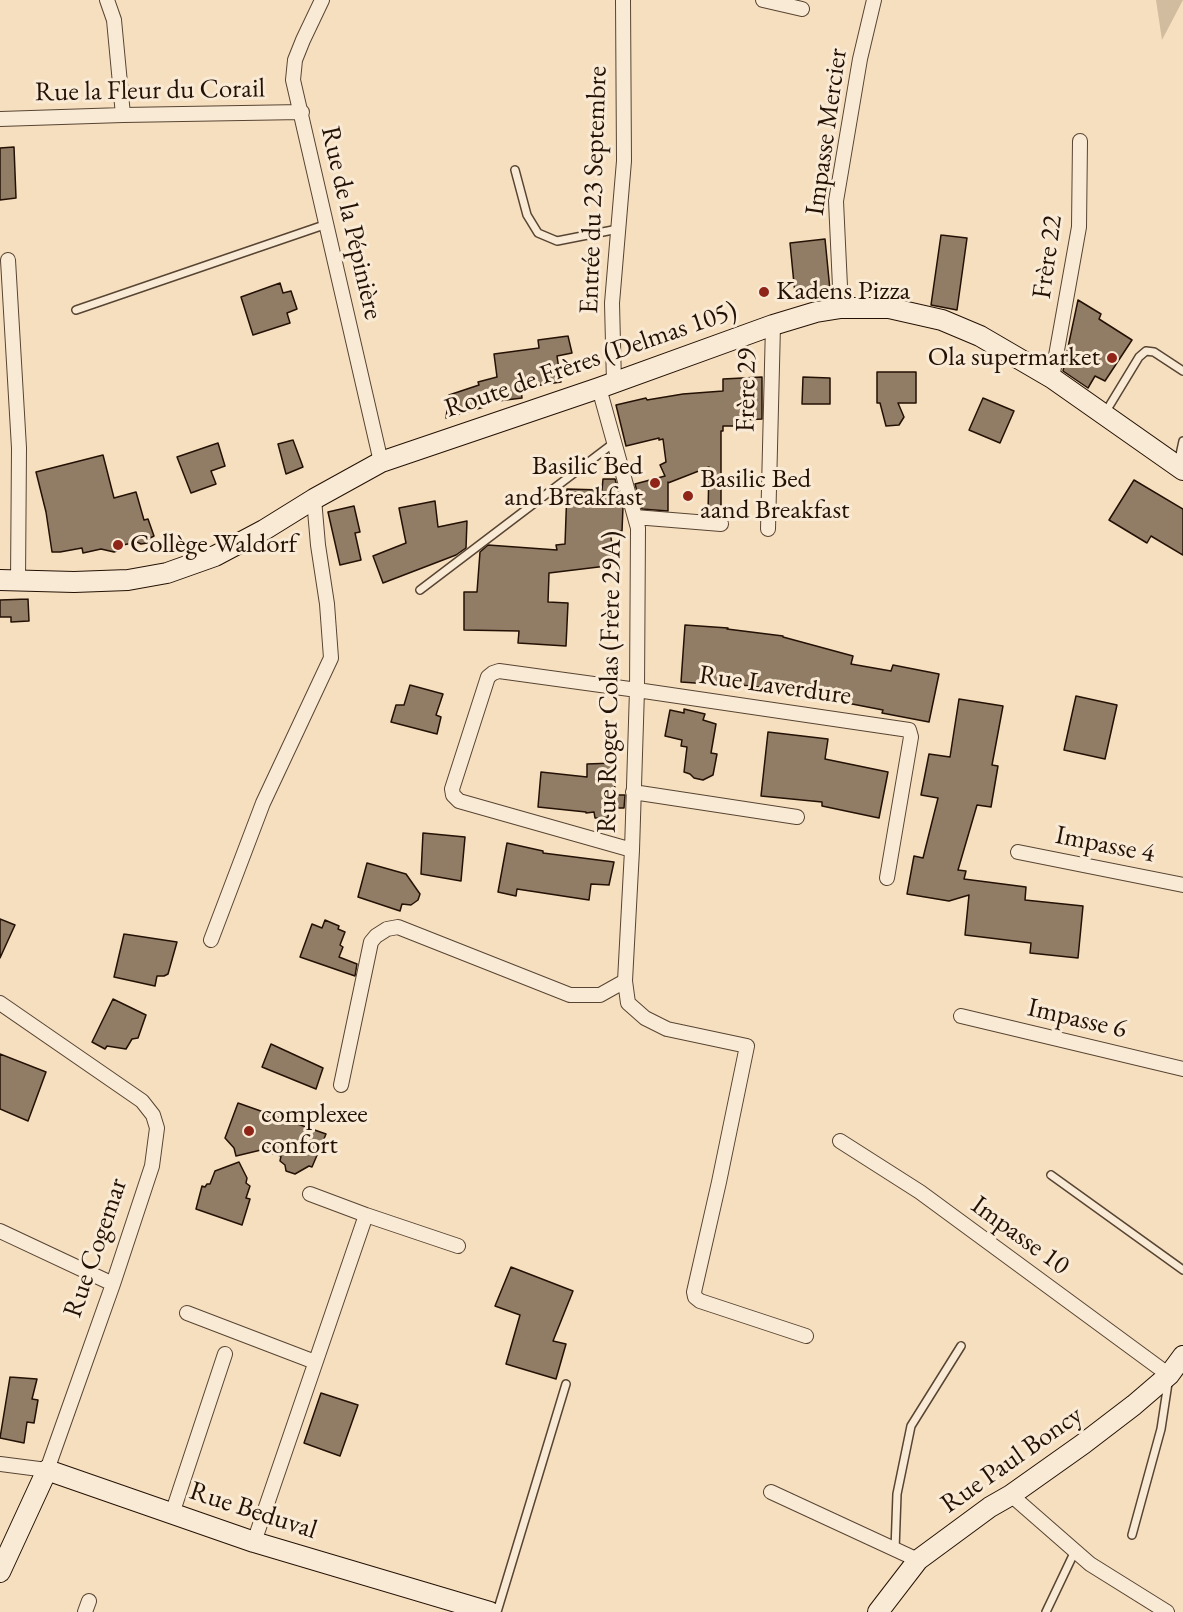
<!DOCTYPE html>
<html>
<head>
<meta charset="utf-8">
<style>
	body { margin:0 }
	canvas { display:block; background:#f6dfbe }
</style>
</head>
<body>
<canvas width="1183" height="1612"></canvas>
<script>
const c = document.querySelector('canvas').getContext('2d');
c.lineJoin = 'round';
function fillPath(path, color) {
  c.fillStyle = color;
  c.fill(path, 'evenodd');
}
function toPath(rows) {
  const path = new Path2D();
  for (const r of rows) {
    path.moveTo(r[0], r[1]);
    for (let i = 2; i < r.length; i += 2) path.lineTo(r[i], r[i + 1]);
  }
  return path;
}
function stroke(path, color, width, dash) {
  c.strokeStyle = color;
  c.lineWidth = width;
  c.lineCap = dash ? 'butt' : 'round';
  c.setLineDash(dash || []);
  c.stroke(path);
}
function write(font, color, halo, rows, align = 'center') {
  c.font = font + ' "EB Garamond",serif';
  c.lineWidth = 6;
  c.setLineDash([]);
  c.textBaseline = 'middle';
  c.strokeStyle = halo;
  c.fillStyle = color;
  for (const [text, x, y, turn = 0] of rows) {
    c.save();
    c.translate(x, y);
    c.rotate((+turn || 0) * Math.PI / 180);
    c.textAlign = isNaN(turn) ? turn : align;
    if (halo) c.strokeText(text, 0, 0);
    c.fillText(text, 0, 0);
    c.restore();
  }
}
fillPath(toPath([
	[1156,0,1183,0,1162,40]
]), '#d2bc9f');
const building = toPath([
	[14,147,16,198,0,200,0,148,14,147],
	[941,235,967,238,957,310,931,305,941,235],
	[825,239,830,290,795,294,790,243,825,239],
	[280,283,283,293,291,291,297,309,287,313,290,323,253,335,241,297,280,283],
	[1078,300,1101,314,1099,319,1132,340,1105,381,1095,376,1088,388,1063,371,1078,300],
	[568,336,572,353,557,356,561,382,521,388,522,398,482,403,484,407,446,418,449,395,479,385,478,382,497,377,494,354,539,348,538,340,568,336],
	[877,372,916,372,916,403,898,403,904,417,899,425,886,426,880,403,877,403,877,372],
	[762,377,762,419,743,420,744,426,723,426,723,431,721,431,721,515,708,514,709,467,668,483,668,482,668,511,642,509,635,484,665,476,660,465,666,462,663,439,659,440,659,438,626,446,616,405,646,398,647,400,683,394,723,391,723,379,762,377],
	[803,377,830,378,830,404,802,404,803,377],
	[983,398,1014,411,1000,443,969,430,983,398],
	[293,440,303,467,286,474,278,444,293,440],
	[218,443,225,466,211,471,216,484,191,493,177,457,218,443],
	[103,455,114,498,136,492,144,520,148,519,154,536,150,538,147,543,141,544,137,542,123,545,120,550,114,552,101,549,83,553,82,548,60,552,52,552,46,512,36,472,103,455],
	[603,479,615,479,623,507,622,531,610,531,615,565,549,573,548,602,568,603,566,646,518,643,519,631,464,630,464,592,477,592,480,552,488,545,557,550,556,545,565,544,567,489,602,490,603,479],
	[1134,480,1183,509,1183,555,1151,536,1147,543,1109,520,1134,480],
	[435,501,438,527,467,521,466,548,456,555,383,583,373,556,406,543,399,508,435,501],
	[354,506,360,532,355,533,361,560,340,565,328,512,354,506],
	[28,599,29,621,11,622,11,617,0,617,0,600,28,599],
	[685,625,728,628,727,629,783,636,783,637,853,656,851,664,891,671,893,665,939,674,929,722,882,713,883,710,847,703,847,702,810,691,810,692,777,683,776,689,724,683,724,685,681,682,685,625],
	[410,685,443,694,436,715,441,717,437,734,391,722,396,705,404,705,410,685],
	[1076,696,1117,705,1105,759,1064,750,1076,696],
	[959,699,1003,706,992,765,998,766,991,807,977,805,958,870,966,871,964,879,1026,887,1025,900,1083,906,1078,958,1030,953,1031,943,965,935,969,895,949,901,907,894,914,856,923,858,938,798,921,795,929,754,950,757,959,699],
	[684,709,705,714,703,720,716,724,711,753,717,754,713,775,703,780,694,778,690,774,684,772,687,747,681,746,682,740,665,736,670,710,684,713,684,709],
	[768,732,828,739,825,759,888,772,879,818,822,806,822,802,761,796,768,732],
	[614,763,615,795,625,795,624,808,609,808,608,818,595,818,594,812,586,813,586,812,538,807,541,772,587,777,587,764,614,763],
	[423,833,465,837,461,881,421,874,423,833],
	[507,843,543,851,543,853,614,862,609,885,591,884,589,900,517,889,516,896,498,892,507,843],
	[367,863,406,874,420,894,418,900,411,905,402,904,400,911,358,897,367,863],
	[0,919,15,925,0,958,0,919],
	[325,920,339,926,338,929,345,932,340,945,343,947,339,957,357,964,355,976,300,957,312,924,322,928,325,920],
	[124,934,177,942,168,974,164,976,157,976,155,986,114,977,124,934],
	[113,999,146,1015,138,1038,132,1039,126,1049,107,1046,105,1049,92,1042,113,999],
	[271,1044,323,1068,316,1089,262,1067,271,1044],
	[0,1054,46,1072,28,1121,0,1109,0,1054],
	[238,1103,326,1134,312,1167,309,1166,295,1174,286,1171,285,1165,280,1161,281,1156,261,1150,236,1156,234,1148,225,1138,238,1103],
	[239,1162,247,1178,246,1183,250,1186,246,1198,250,1199,242,1225,196,1209,202,1186,205,1187,207,1184,210,1184,215,1171,239,1162],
	[511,1267,573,1291,553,1341,566,1344,556,1379,506,1364,520,1315,495,1306,511,1267],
	[10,1377,37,1379,32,1399,38,1400,34,1423,27,1422,24,1443,0,1438,10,1377],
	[321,1393,358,1405,340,1456,304,1443,321,1393]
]);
fillPath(building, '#917c65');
stroke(building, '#241105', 1.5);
const lane = toPath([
	[515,170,527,215,538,233,557,241,618,229],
	[76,310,327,224],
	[1105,413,1139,357,1146,351,1154,352,1183,371],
	[1178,464,1183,441],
	[420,590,615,442],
	[1051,1175,1183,1270],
	[1132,1535,1161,1429,1168,1383],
	[895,1550,897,1494,911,1426,961,1346],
	[497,1612,566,1384],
	[1046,1612,1075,1551]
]);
const street = toPath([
	[107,0,114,20,123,115],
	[322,0,303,40,295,60,293,80,381,462],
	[763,0,802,9],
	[0,119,123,115,302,112],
	[8,260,19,448,18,581],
	[841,308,836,201,860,59,874,0],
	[1052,378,1079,227,1080,141],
	[614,383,612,303,624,161,623,0],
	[599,388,638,528,637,690,632,850,625,981,628,1003,645,1018,667,1029,747,1046,719,1182,694,1292,695,1297,700,1301,806,1336],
	[635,517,721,524],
	[768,529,773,325],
	[633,792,797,817],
	[632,850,459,801,453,795,452,789,488,677,493,673,499,671,637,690,909,730,911,737,887,878],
	[1018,852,1183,885],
	[211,940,263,803,331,658,327,604,318,545,314,499],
	[0,1003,142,1101,153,1115,157,1128,152,1166,113,1284,47,1470,0,1464],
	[961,1016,1183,1069],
	[341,1085,371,942,376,936,387,929,398,927,570,995,600,995,625,981],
	[840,1141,920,1192,1169,1375],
	[310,1194,366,1215,458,1246],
	[0,1231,113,1284],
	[187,1313,315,1362],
	[771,1492,918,1560],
	[1011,1495,1090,1564,1167,1612],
	[172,1514,225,1354],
	[254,1542,366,1215],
	[85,1612,89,1601]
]);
const secondary = toPath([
	[0,580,74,582,128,580,167,573,215,556,264,530,314,499,381,462,599,388,773,325,816,312,841,308,889,308,942,320,980,336,1052,378,1183,470],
	[0,1572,47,1470,254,1542,490,1612],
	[878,1612,918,1560,990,1507,1011,1495,1083,1444,1134,1405,1169,1375,1183,1356]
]);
stroke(lane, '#584433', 10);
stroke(street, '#584433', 16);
stroke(secondary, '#241105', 22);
stroke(lane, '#f9ead5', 7);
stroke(street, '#f9ead5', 14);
stroke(secondary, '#f9ead5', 20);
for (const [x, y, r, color] of [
	[764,292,6,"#8f2418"],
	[1112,358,6,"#8f2418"],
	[655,483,6,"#8f2418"],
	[688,496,6,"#8f2418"],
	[118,545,6,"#8f2418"],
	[249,1131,6,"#8f2418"]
]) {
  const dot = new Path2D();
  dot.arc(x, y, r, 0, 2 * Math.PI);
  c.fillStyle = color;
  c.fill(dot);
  stroke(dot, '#f9ead5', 2);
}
write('27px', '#241105', '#f9ead5', [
	["Rue la Fleur du Corail",150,91,-1],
	["Impasse Mercier",827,132,-82],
	["Entrée du 23 Septembre",594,190,-88],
	["Rue de la Pépinière",351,223,77],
	["Frère 22",1048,257,-82],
	["Route de Frères (Delmas 105)",591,360,-19],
	["Frère 29",747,390,-89],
	["Rue Roger Colas (Frère 29A)",610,682,-89],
	["Rue Laverdure",775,686,8],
	["Impasse 4",1105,845,11],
	["Impasse 6",1077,1019,13],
	["Impasse 10",1020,1236,36],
	["Rue Cogemar",96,1248,-71],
	["Rue Paul Boncy",1012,1460,-35],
	["Rue Beduval",253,1511,18]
]);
write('27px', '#241105', '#f9ead5', [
	["Kadens Pizza",776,292],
	["Ola supermarket",1100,358,"right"],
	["Basilic Bed",643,467,"right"],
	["and Breakfast",643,498,"right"],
	["Basilic Bed",700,480],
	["aand Breakfast",700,511],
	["Collège Waldorf",130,545],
	["complexee",261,1115],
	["confort",261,1146]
], 'left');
</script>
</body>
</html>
